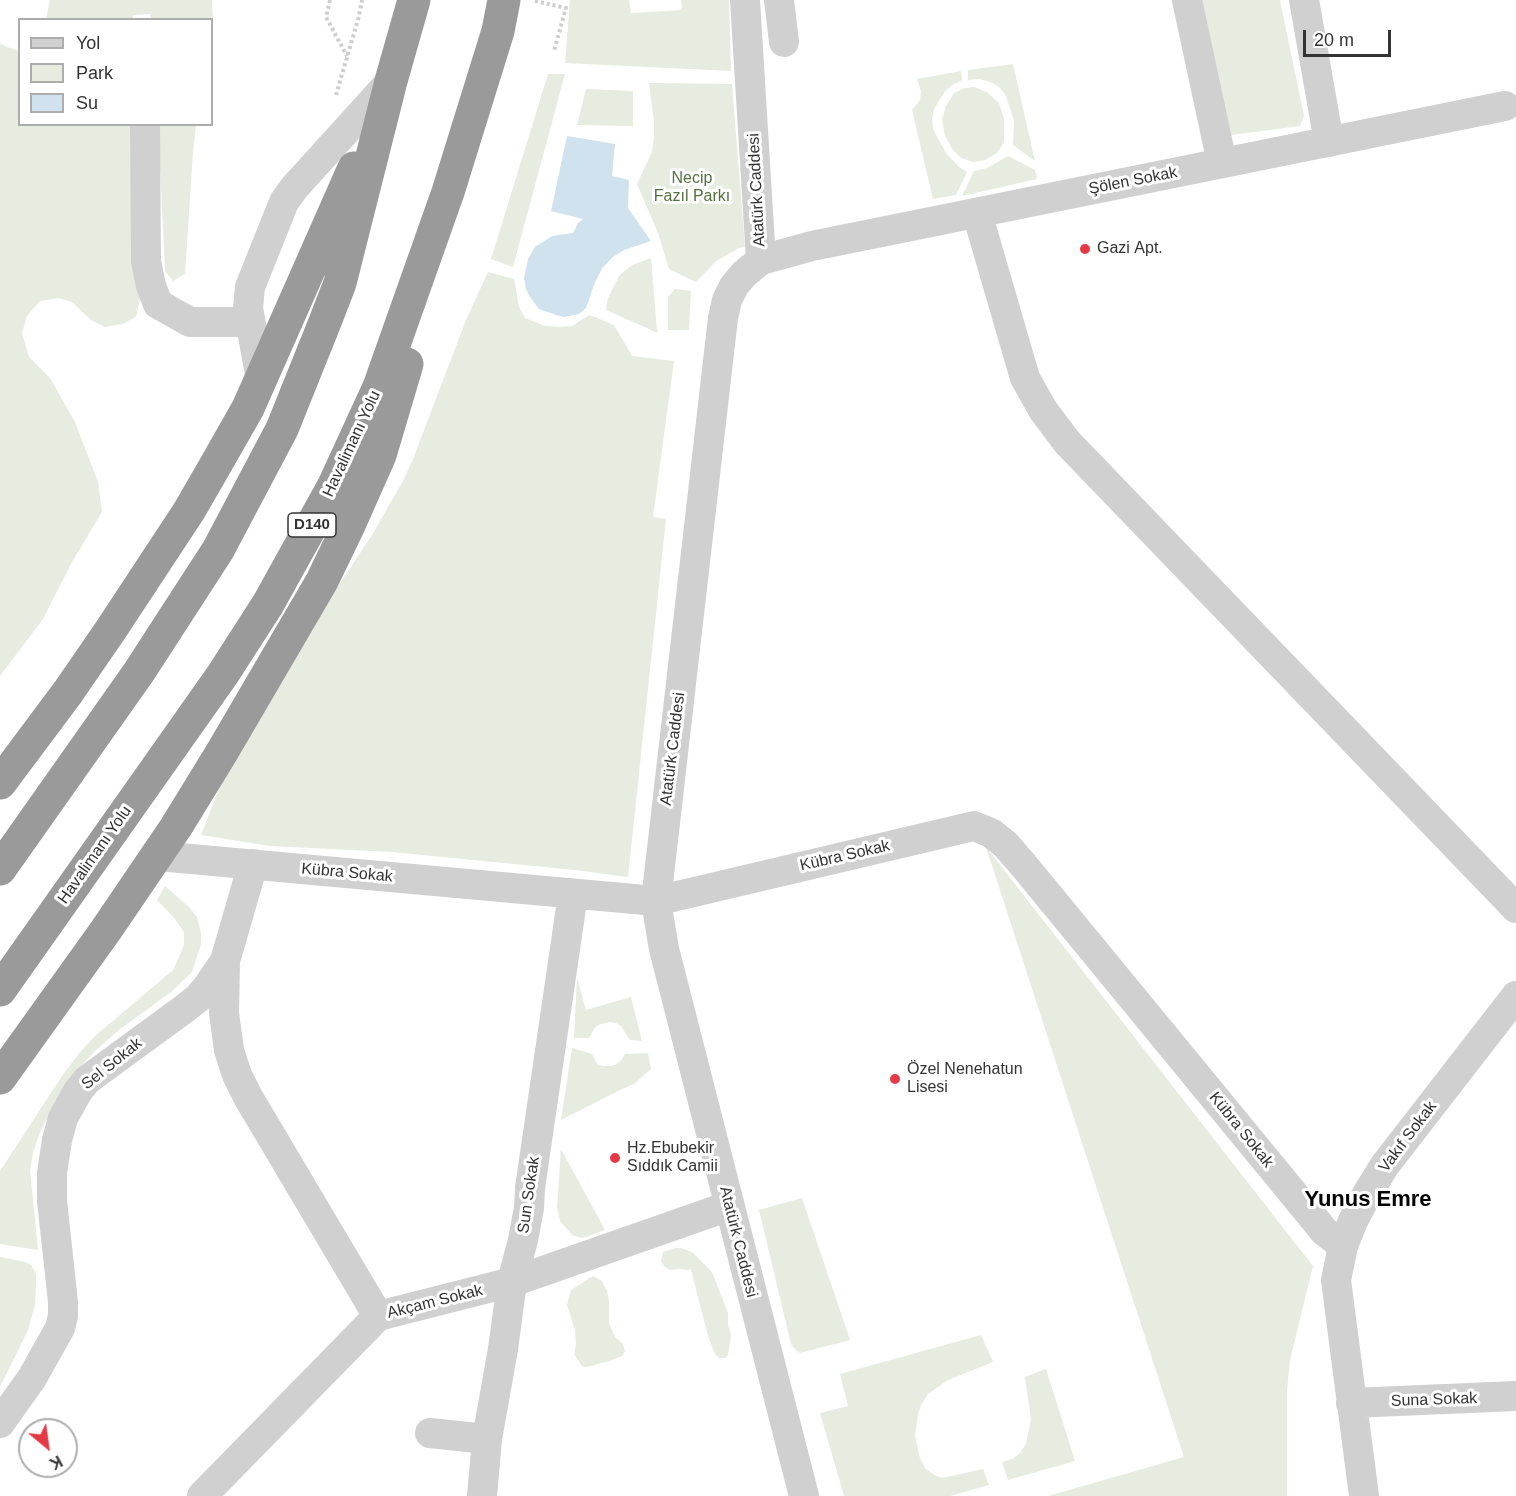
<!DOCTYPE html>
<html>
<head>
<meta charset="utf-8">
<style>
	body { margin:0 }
	#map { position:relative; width:1516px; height:1496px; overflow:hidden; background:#fff; font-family:Helvetica,sans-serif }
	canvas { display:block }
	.legend { position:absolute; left:18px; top:18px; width:195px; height:108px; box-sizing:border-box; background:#fff; border:2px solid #adadad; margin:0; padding:8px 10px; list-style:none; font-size:18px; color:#333 }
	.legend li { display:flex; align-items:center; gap:12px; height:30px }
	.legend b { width:30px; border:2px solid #adadad }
	.north { position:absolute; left:18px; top:1418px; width:60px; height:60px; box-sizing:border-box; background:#fff; border:2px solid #adadad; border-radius:50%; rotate:151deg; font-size:16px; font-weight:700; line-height:24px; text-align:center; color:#333 }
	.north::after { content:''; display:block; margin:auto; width:21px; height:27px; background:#e63946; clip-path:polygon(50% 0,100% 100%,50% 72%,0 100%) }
	.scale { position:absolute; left:1303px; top:30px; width:88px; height:27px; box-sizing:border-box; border:3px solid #333; border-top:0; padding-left:8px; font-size:18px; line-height:21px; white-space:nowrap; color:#333; -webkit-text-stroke:4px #fff; paint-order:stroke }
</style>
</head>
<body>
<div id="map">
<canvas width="1516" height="1496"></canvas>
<ul class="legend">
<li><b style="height:8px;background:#d0d0d0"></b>Yol</li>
<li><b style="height:16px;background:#e6ecdf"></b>Park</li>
<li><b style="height:16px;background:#cfe2ee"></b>Su</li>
</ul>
<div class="north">K</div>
<div class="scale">20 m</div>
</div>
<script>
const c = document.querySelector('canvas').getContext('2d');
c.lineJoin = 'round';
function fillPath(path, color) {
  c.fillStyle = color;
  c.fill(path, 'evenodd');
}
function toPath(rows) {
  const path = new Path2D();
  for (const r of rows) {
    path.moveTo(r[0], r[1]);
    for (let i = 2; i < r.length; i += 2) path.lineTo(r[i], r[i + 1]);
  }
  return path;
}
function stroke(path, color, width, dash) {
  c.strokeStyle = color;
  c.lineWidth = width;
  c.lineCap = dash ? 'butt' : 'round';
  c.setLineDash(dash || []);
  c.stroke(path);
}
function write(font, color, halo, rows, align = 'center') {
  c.font = font + ' Helvetica,sans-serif';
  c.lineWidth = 6;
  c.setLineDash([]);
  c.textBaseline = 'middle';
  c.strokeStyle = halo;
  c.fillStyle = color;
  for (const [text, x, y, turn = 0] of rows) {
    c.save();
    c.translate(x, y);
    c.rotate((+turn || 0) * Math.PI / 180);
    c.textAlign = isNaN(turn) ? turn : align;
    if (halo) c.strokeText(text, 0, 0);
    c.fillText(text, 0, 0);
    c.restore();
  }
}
fillPath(toPath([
	[50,0,212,0,213,25,212,31,212,20,151,19,150,14,133,15,133,19,46,19],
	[570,0,629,0,631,13,682,10,681,0,729,0,731,71,565,63],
	[1201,0,1280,0,1304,116,1300,126,1231,135],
	[0,43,7,47,19,51,20,124,135,125,134,256,140,299,136,317,122,324,105,327,91,320,72,302,58,298,40,301,27,316,22,333,29,357,50,378,75,422,98,482,102,512,72,562,43,619,0,676],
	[1013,64,1035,161,1013,145,1014,121,1006,96,1000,88,991,82,979,79,968,80,968,70],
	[961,71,962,80,952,85,945,91,934,109,932,119,933,128,937,137,946,153,959,167,967,172,956,195,933,199,912,110,920,100,921,91,917,79],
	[548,74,565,74,513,267,491,259],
	[649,83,732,84,745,247,739,248,716,261,696,282,669,269,658,233,637,184,652,152,654,138,654,122],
	[974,87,987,92,999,103,1004,119,1004,142,997,153,985,160,973,162,961,158,953,150,945,136,942,120,946,106,954,93,965,88],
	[586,89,633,91,633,126,577,125],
	[158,125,196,125,193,152,185,274,173,281,165,271],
	[1008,156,1035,170,1037,179,962,196,974,171,987,168],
	[651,258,657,331,658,333,606,310,608,298,619,276,628,268,637,263],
	[488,272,514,279,519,307,525,318,545,326,558,327,572,326,589,315,595,317,614,325,632,356,674,361,653,517,666,519,628,877,575,870,392,852,270,846,201,835,220,786,327,603,372,535,403,481,413,459,466,320],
	[675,289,691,291,689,330,668,330,668,297],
	[986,847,1313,1266,1290,1360,1287,1391,1287,1496,1048,1496,1184,1457],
	[165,886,189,907,197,917,201,933,201,944,192,972,171,992,120,1029,96,1050,80,1067,52,1109,40,1132,33,1153,30,1170,38,1250,0,1244,0,1171,62,1076,80,1052,94,1037,173,970,179,957,184,945,184,932,175,919,157,900],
	[577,978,586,1010,631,997,642,1041,630,1040,621,1026,616,1023,610,1022,598,1025,594,1029,589,1038,574,1038],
	[572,1048,592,1054,597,1064,604,1066,612,1066,617,1064,622,1059,625,1054,648,1053,651,1069,634,1084,622,1089,561,1120],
	[561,1149,605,1230,589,1236,582,1238,572,1235,560,1221,557,1207],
	[802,1198,850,1340,800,1353,796,1350,791,1344,759,1210],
	[675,1248,681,1248,692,1252,712,1272,728,1313,728,1324,731,1336,728,1355,725,1358,719,1358,715,1354,708,1336,691,1270,679,1269,670,1270,664,1266,661,1261,663,1252],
	[0,1257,25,1262,31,1265,36,1274,36,1285,35,1305,28,1330,0,1387],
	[593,1276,602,1281,607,1291,609,1300,609,1323,615,1337,623,1344,625,1351,622,1356,609,1361,587,1367,582,1366,574,1354,576,1345,575,1330,567,1305,571,1290],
	[981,1335,993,1362,948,1380,928,1394,921,1405,918,1414,915,1436,920,1458,925,1468,934,1475,942,1478,983,1469,989,1485,950,1496,844,1496,820,1413,848,1406,840,1374],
	[1046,1369,1075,1461,1008,1480,1002,1462,1012,1459,1019,1454,1026,1444,1031,1419,1025,1377]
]), '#e6ecdf');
fillPath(toPath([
	[567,136,615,144,612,176,629,180,628,208,651,241,624,250,613,257,603,267,595,282,586,308,579,314,564,317,556,315,539,309,530,297,526,289,524,278,528,259,535,247,552,236,573,233,578,223,583,219,551,211]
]), '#cfe2ee');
stroke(toPath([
	[330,0,326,17,347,56],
	[535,1,566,8,554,51],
	[336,95,359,16,362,0]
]), '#cdcdcd', 4, [3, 3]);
stroke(toPath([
	[745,0,761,260,744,274,734,286,727,300,723,318,656,901,664,949,804,1496],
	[779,0,784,42],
	[1187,0,1222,163],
	[1304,0,1329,142],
	[145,124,146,261,151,286,158,304,190,322,250,322],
	[977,213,1025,378,1043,410,1067,442,1516,908],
	[761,260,812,246,1505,106],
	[261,380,248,308,250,287,284,202,294,188,313,167,391,81],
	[158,856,656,901,974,826,991,833,1006,845,1025,867,1311,1215,1324,1231,1343,1246],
	[225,961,224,1013,229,1050,237,1075,248,1097,378,1316],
	[1351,1403,1516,1396],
	[0,1423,32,1378,60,1328,63,1316,63,1302,52,1201,52,1173,57,1140,63,1118,78,1091,87,1080,184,1009,198,998,208,986,225,961,253,864],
	[430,1433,487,1439],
	[202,1496,378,1316,512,1282,729,1206],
	[482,1496,487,1439,503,1349,512,1282,523,1240,529,1208,530,1188,573,894],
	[1364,1496,1336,1280,1343,1246,1353,1221,1367,1194,1385,1165,1516,996]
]), '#d0d0d0', 30);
stroke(toPath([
	[0,783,68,692,110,631,189,511,215,466,248,408,354,168],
	[0,869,139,672,218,550,282,429,325,322,340,283,391,81,414,0],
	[0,990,223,674,268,604,334,485,379,387,448,192,498,31,504,0],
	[0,1078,106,930,176,827,222,752,322,581,349,525,380,455,407,364]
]), '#9a9a9a', 33);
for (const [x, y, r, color] of [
	[1085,249,6,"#e63946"],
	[895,1079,6,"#e63946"],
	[615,1158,6,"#e63946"]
]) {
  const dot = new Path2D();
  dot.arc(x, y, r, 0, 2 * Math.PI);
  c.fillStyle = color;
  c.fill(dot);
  stroke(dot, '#fff', 2);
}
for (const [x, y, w] of [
	[312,525,48]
]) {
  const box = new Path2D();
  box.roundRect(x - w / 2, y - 12, w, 24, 4.5);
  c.fillStyle = '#fff';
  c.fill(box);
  stroke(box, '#333', 1.5);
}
write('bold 15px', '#333', null, [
	["D140",312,525]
]);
write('16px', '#56703f', '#fff', [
	["Necip",692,179],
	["Fazıl Parkı",692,197]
]);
write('16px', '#333', '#fff', [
	["Şölen Sokak",1133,181,-11],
	["Atatürk Caddesi",757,190,-93],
	["Havalimanı Yolu",352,444,-65],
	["Atatürk Caddesi",673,749,-83],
	["Havalimanı Yolu",95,855,-55],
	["Kübra Sokak",845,856,-13],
	["Kübra Sokak",347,873,5],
	["Sel Sokak",112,1064,-39],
	["Kübra Sokak",1241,1130,51],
	["Vakıf Sokak",1408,1137,-53],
	["Sun Sokak",529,1195,-82],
	["Atatürk Caddesi",738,1242,76],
	["Akçam Sokak",435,1302,-14],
	["Suna Sokak",1434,1400,-2]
]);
write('16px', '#333', '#fff', [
	["Gazi Apt.",1097,249],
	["Özel Nenehatun",907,1070],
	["Lisesi",907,1088],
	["Hz.Ebubekir",627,1149],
	["Sıddık Camii",627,1167]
], 'left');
write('bold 22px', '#000', '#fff', [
	["Yunus Emre",1368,1200]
]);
</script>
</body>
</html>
